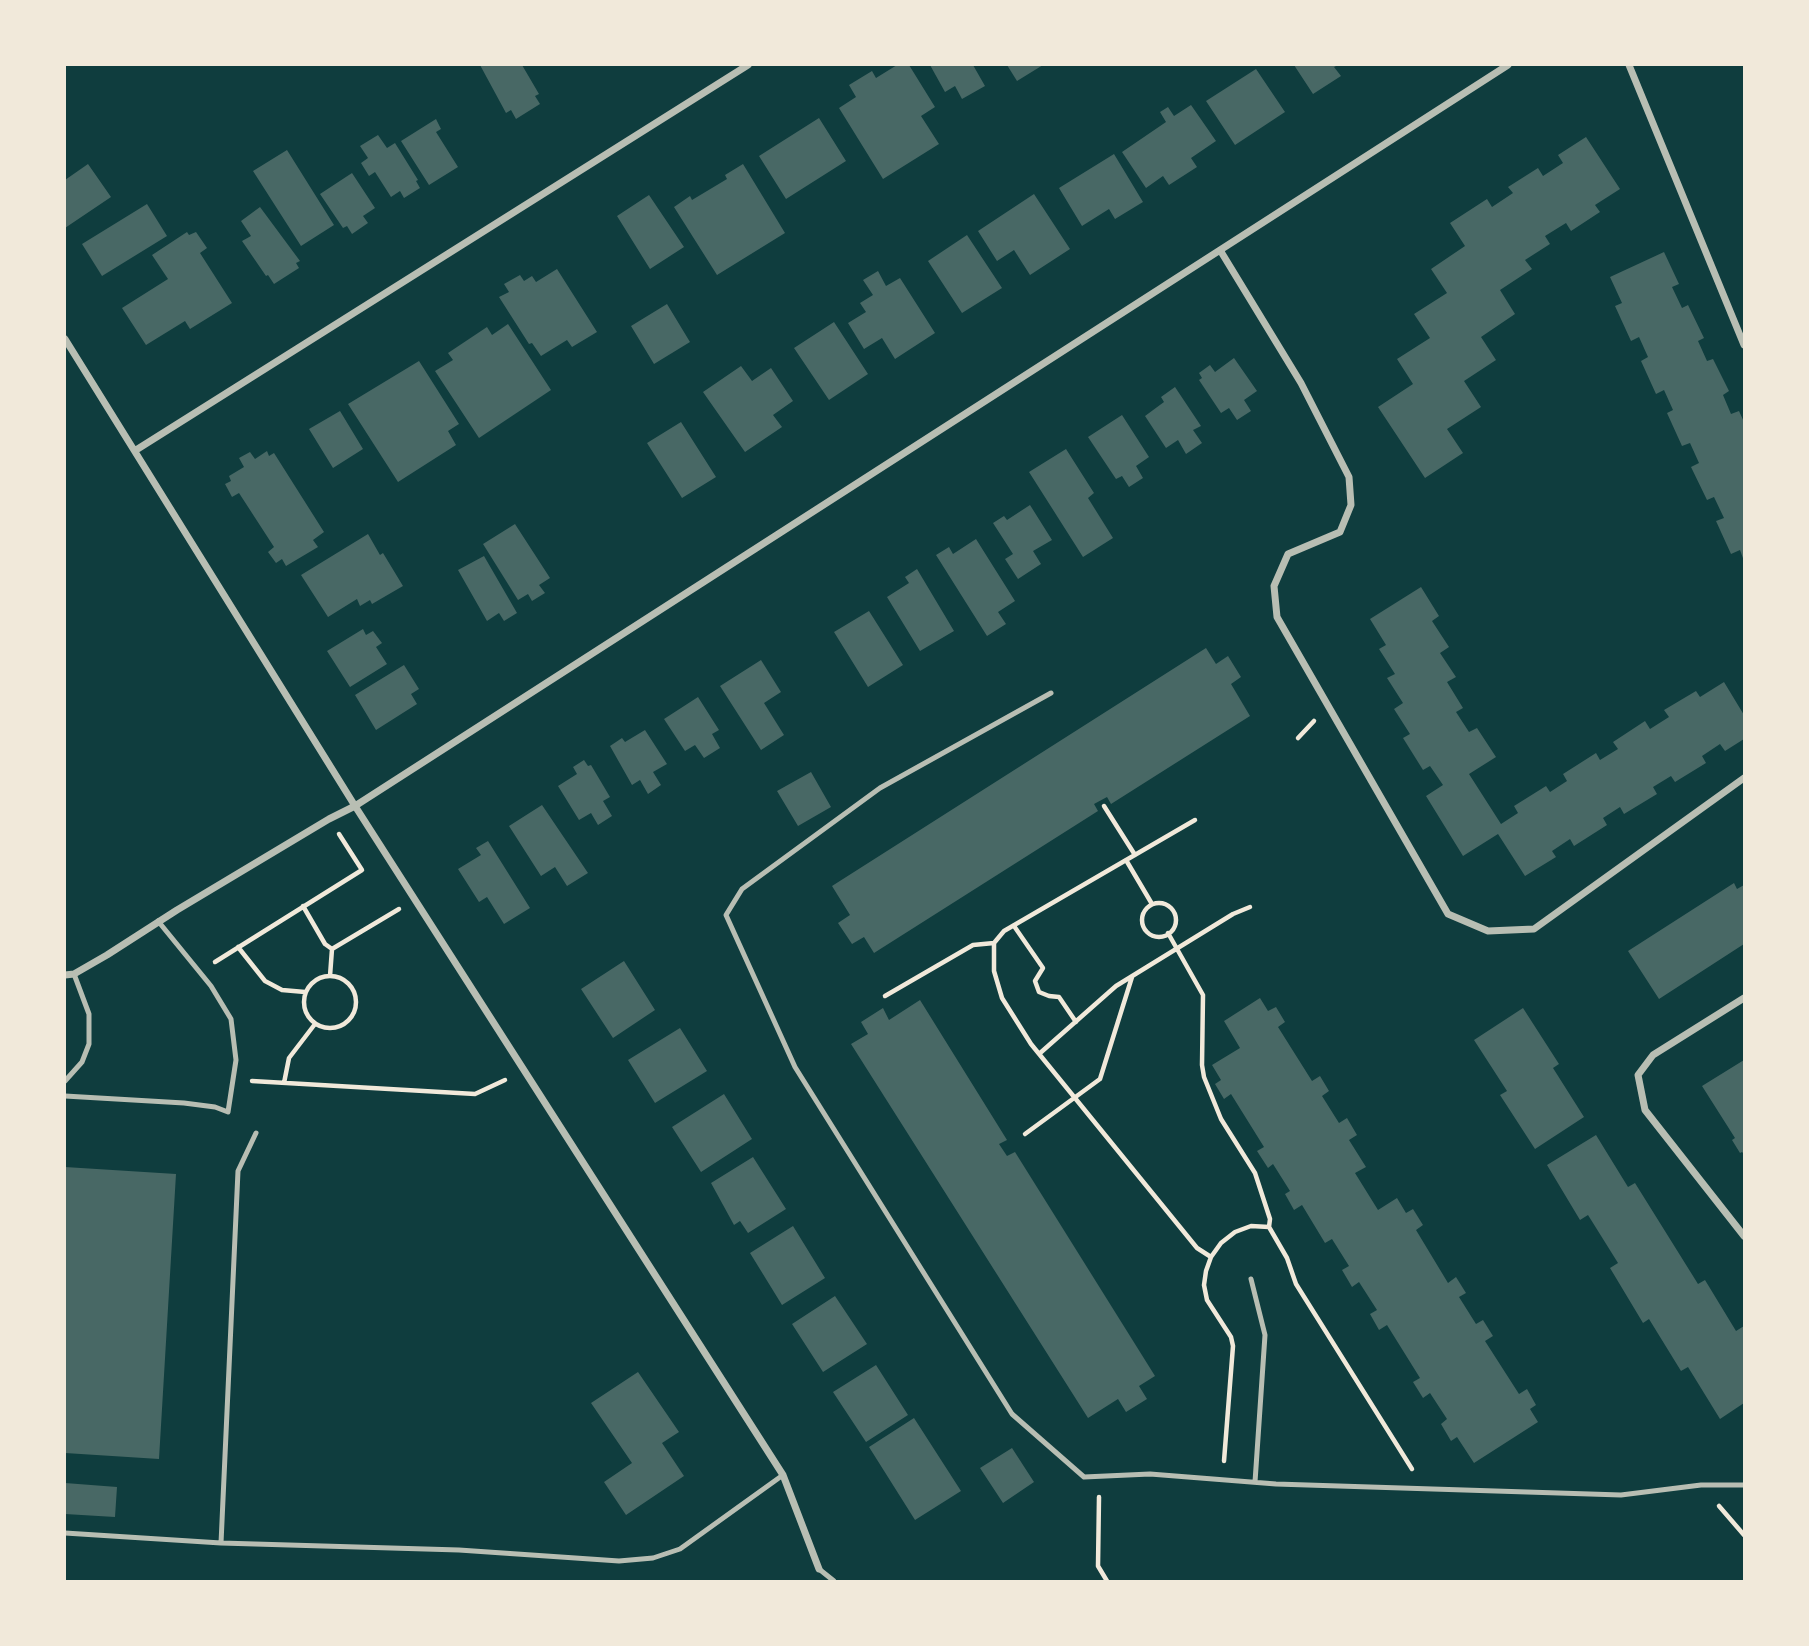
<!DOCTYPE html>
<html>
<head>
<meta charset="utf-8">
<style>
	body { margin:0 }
	#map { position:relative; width:1809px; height:1646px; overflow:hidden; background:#0f3d3e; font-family:Bitter,serif }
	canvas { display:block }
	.frame { position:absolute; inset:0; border:66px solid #f1e9da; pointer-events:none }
</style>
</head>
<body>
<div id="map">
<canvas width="1809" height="1646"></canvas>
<div class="frame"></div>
</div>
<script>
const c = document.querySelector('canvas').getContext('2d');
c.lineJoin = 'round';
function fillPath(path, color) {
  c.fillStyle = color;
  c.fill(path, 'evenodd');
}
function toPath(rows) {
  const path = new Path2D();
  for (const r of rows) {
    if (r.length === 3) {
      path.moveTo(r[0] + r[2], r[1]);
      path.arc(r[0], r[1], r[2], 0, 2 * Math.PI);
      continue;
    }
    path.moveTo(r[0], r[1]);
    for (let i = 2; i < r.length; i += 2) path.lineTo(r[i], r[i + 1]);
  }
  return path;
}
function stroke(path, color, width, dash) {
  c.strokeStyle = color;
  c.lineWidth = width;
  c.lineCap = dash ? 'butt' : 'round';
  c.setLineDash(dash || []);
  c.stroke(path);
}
fillPath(toPath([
	[480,65,522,65,539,94,535,96,540,104,516,119,511,110,506,113],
	[897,65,909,65,935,107,921,116,939,144,883,179,839,108,856,97,849,85,872,71,876,78],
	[930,65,973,65,985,86,962,99,955,86,945,92],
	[1007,65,1043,65,1017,81],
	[1294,65,1338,65,1334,67,1341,76,1313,94],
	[1256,69,1285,112,1235,145,1206,101],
	[1191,105,1216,141,1191,158,1197,167,1169,185,1163,176,1146,188,1122,152,1166,122,1160,112,1168,107,1174,116],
	[819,118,846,161,786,199,759,156],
	[436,119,441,129,436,132,458,167,429,185,401,141],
	[378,135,387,148,395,143,418,180,416,181,420,188,404,198,400,191,391,197,375,172,369,176,361,163,368,158,360,146],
	[1586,137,1620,189,1595,205,1600,212,1571,231,1566,223,1545,236,1550,244,1525,260,1532,269,1500,290,1515,314,1481,337,1496,360,1464,381,1481,407,1447,429,1463,453,1425,478,1378,407,1413,384,1397,359,1430,338,1414,314,1447,293,1431,269,1465,246,1450,223,1487,199,1492,207,1513,193,1508,187,1538,168,1543,176,1563,163,1558,155],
	[287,150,334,225,301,246,253,171],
	[1114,154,1143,202,1115,219,1109,209,1082,226,1059,188],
	[88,164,111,197,65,228,65,180],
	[743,164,785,233,717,275,674,207,690,196,692,200,727,179,725,175],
	[352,173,375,208,363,216,368,223,352,234,347,226,343,228,320,194],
	[1034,194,1070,249,1030,275,1014,250,997,261,978,231],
	[649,195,684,247,650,269,617,216],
	[147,204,167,236,102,276,82,244],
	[260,207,300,261,296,263,299,268,274,284,268,275,266,276,242,241,251,236,241,221],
	[187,232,189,235,196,232,207,248,200,253,232,303,190,329,185,321,146,345,122,308,168,279,152,255],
	[967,235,1002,288,962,313,928,261],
	[1664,252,1679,284,1672,287,1682,308,1688,305,1704,338,1698,341,1707,361,1713,359,1729,391,1723,395,1731,414,1739,411,1744,422,1744,561,1740,550,1731,554,1716,521,1724,518,1714,497,1707,500,1691,467,1699,463,1690,443,1682,446,1667,413,1673,410,1664,390,1656,394,1641,361,1648,357,1639,337,1631,341,1615,306,1622,303,1610,277],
	[557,269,597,332,572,347,567,340,541,356,532,343,529,344,499,297,509,292,504,284,520,275,524,281,532,276,536,282],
	[878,271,886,286,900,278,935,333,895,359,882,338,864,349,848,323,866,312,860,303,873,295,863,280],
	[667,304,690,342,654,364,631,326],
	[834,322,868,374,829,400,794,348],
	[508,324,551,390,479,438,435,371,453,360,448,353,487,327,492,335],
	[1234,358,1257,391,1244,400,1251,411,1237,420,1229,408,1221,413,1199,380,1202,378,1199,373,1210,365,1215,372],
	[419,361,459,424,448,431,456,445,398,482,348,404],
	[741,366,752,381,771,368,793,401,773,415,782,427,745,452,703,392],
	[1175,387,1201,426,1193,430,1202,443,1186,454,1178,440,1166,448,1145,416,1164,402,1161,397],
	[340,411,363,449,333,468,309,429],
	[1122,415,1149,457,1136,466,1143,478,1129,487,1122,476,1116,479,1088,437],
	[681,422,716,477,682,498,647,443],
	[1066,449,1094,493,1088,498,1113,538,1083,557,1029,472],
	[267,451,269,456,274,453,324,532,313,540,318,547,286,566,282,559,276,563,268,552,274,547,239,493,232,497,225,484,231,481,229,476,244,467,239,458,250,452,255,459],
	[1030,505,1052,540,1033,551,1041,564,1018,579,1005,559,1013,554,993,523,1004,516,1007,520],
	[515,524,550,578,539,585,545,593,532,601,528,594,518,600,483,544],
	[368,534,380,555,383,553,403,586,372,604,370,600,360,606,357,599,328,617,301,575],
	[976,539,1015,601,998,612,1006,624,987,636,936,555,949,547,953,554],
	[484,556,517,613,504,621,499,613,487,621,458,570],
	[917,569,954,631,920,651,887,597,909,583,905,577],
	[1421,587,1439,616,1432,621,1449,647,1440,653,1456,677,1447,682,1463,708,1456,712,1469,732,1477,728,1496,757,1469,774,1501,824,1518,813,1514,806,1546,786,1550,792,1567,781,1563,774,1596,753,1600,760,1618,749,1613,742,1645,721,1650,729,1669,717,1664,710,1696,691,1700,697,1724,682,1744,715,1744,739,1725,751,1720,744,1702,756,1706,763,1675,782,1671,776,1653,787,1657,794,1624,814,1620,807,1603,818,1607,825,1574,846,1570,839,1552,851,1556,857,1525,876,1498,834,1463,856,1426,796,1443,785,1430,766,1423,770,1403,738,1410,734,1394,709,1403,703,1387,678,1395,674,1379,649,1386,645,1370,619],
	[869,611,903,665,868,687,834,632],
	[363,629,366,635,373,631,382,643,376,647,387,664,350,687,327,651],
	[1206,648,1216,664,1228,656,1241,677,1231,684,1250,716,1111,804,1107,797,1094,804,1098,811,874,953,864,937,852,944,838,923,850,915,832,886],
	[761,660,781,692,764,703,784,735,761,750,720,686],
	[404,665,419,689,411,694,417,704,376,730,355,695],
	[698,697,719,730,712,734,720,748,704,758,695,745,685,751,664,719],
	[645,730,667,764,653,772,661,785,648,794,640,780,632,785,610,746,622,738,625,742],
	[584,760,588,766,591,765,610,797,603,801,612,816,598,825,591,813,579,820,558,786,577,774,573,767],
	[811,772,831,807,798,826,777,791],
	[542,805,588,873,567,886,555,867,541,876,509,826],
	[488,841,530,908,504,924,487,897,479,902,458,869,481,855,476,848],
	[1734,883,1737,889,1744,885,1744,944,1659,999,1628,951],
	[624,961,655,1010,613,1038,581,989],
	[1260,998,1268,1011,1276,1007,1285,1022,1278,1027,1312,1081,1320,1076,1329,1091,1322,1096,1339,1123,1347,1118,1357,1135,1349,1140,1366,1167,1355,1173,1378,1210,1397,1198,1406,1213,1413,1209,1423,1225,1416,1230,1448,1283,1456,1277,1466,1293,1459,1297,1476,1324,1483,1320,1493,1336,1485,1341,1519,1394,1527,1389,1536,1405,1530,1409,1538,1422,1474,1463,1457,1437,1451,1441,1441,1424,1447,1419,1430,1393,1423,1398,1413,1382,1420,1378,1387,1325,1379,1330,1370,1314,1377,1310,1359,1282,1352,1287,1342,1270,1349,1266,1332,1239,1325,1243,1302,1205,1294,1210,1285,1194,1290,1191,1273,1164,1268,1168,1257,1151,1264,1147,1231,1094,1224,1099,1215,1084,1221,1080,1212,1065,1240,1048,1224,1021],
	[920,1000,1007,1140,999,1144,1007,1156,1015,1152,1155,1376,1139,1386,1147,1399,1126,1412,1118,1399,1088,1418,851,1044,868,1034,861,1022,883,1008,889,1020],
	[1523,1008,1559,1064,1553,1068,1584,1117,1535,1149,1500,1095,1507,1091,1474,1040],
	[680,1028,707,1071,655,1103,628,1060],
	[1744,1060,1744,1154,1742,1152,1740,1153,1732,1140,1735,1138,1702,1086],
	[724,1094,752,1139,701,1172,672,1127],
	[1596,1135,1628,1187,1635,1183,1698,1284,1705,1280,1736,1331,1744,1326,1744,1403,1720,1419,1688,1367,1681,1371,1649,1319,1643,1323,1610,1268,1618,1263,1588,1215,1580,1220,1547,1165],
	[753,1157,786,1209,748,1233,740,1221,734,1225,711,1183],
	[65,1167,176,1174,159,1459,65,1453],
	[793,1226,825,1278,782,1305,750,1253],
	[835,1296,867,1344,823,1372,792,1324],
	[876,1365,908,1415,866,1442,833,1392],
	[638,1372,679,1432,662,1443,684,1476,626,1515,604,1482,632,1463,591,1403],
	[914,1418,961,1491,915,1520,869,1447],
	[1012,1448,1034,1482,1003,1503,980,1468],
	[65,1483,117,1487,115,1517,65,1514]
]), '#486865');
stroke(toPath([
	[1298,738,1314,721],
	[1104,806,1135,855],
	[1195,820,1004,931,994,943,994,971,1002,998,1031,1044,1197,1248,1211,1257],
	[1126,860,1152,904],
	[1159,920,17],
	[303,906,325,944,332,949],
	[1014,926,1043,968,1035,981,1039,992,1049,996,1059,997,1076,1022],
	[1168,933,1203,995,1202,1065,1204,1077,1221,1119,1255,1173,1270,1219,1269,1227,1287,1258,1296,1284,1412,1469],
	[238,947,265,981,282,990,305,992],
	[215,962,362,870,339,834],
	[330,1002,26],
	[330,976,332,949,399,909],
	[885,996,973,945,994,943],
	[1039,1054,1116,986,1233,914,1250,907],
	[252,1081,475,1094,505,1080],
	[284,1083,289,1058,315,1024],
	[1025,1134,1100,1079,1132,977],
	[1224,1461,1233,1346,1231,1337,1207,1300,1204,1285,1206,1271,1211,1257,1221,1243,1235,1232,1251,1226,1269,1227],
	[1099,1497,1098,1566,1107,1581],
	[1719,1506,1744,1535]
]), '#f1e9da', 4.5);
stroke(toPath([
	[1051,693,880,788,742,889,726,915,795,1067,1012,1414,1084,1477,1150,1474,1276,1484,1621,1495,1701,1485,1744,1485],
	[65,1081,82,1062,89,1044,89,1014,74,974],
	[65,1096,184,1103,215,1107,228,1112,236,1060,231,1019,211,986,158,921],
	[1251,1279,1265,1335,1255,1482],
	[65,1533,221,1543,459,1550,619,1561,653,1558,680,1549,783,1475],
	[221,1543,238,1171,256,1133],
	[819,1569,834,1581]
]), '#b8beb3', 5);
stroke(toPath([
	[1629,65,1744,345],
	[1220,250,1301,383,1349,477,1351,505,1340,532,1288,554,1274,586,1277,617,1448,914,1488,931,1534,929,1744,778],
	[65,339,355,806,783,1475,819,1569],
	[136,450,748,65],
	[65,975,74,974,107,955,177,910,329,819,355,806,1508,65],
	[1744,998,1653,1055,1638,1075,1645,1110,1744,1236]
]), '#b8beb3', 7);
</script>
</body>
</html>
